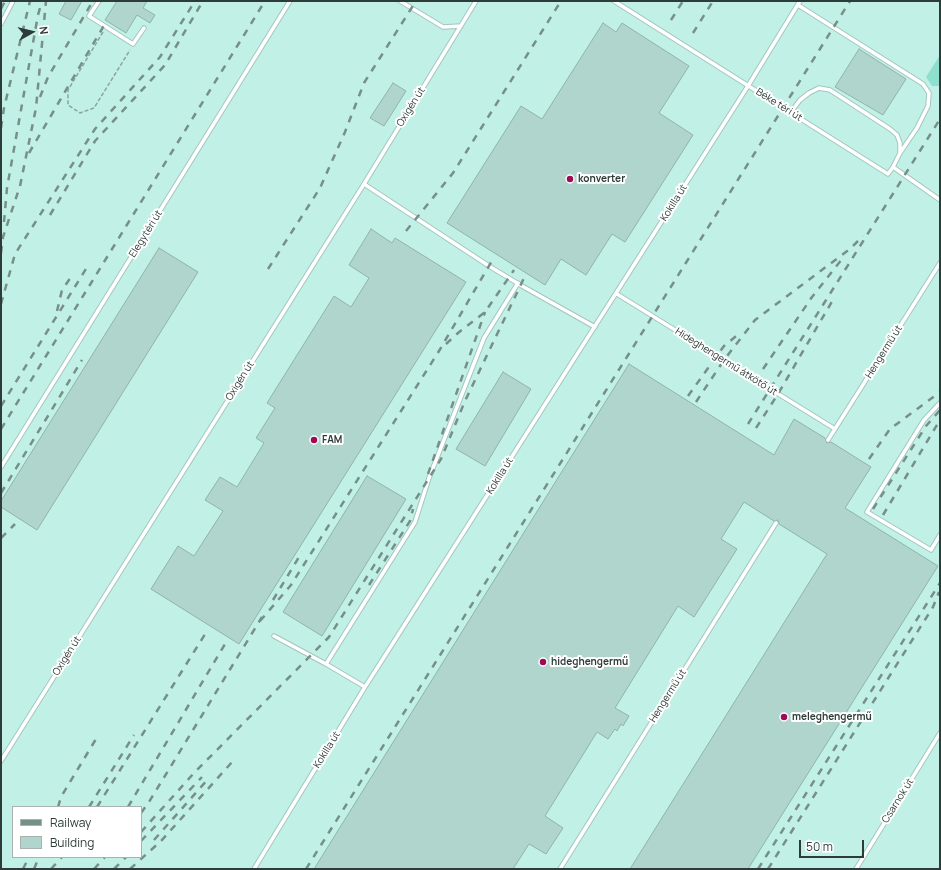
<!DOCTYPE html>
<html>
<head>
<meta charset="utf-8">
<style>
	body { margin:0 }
	#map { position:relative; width:941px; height:870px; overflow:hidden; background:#d4faf1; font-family:Manrope,sans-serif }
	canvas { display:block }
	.frame { position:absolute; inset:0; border:2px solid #2d3c38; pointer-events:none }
	.legend { position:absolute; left:12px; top:806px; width:130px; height:52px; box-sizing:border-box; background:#fff; border:1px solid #abb1af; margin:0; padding:5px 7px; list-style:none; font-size:12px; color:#2d3c38 }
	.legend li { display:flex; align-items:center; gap:8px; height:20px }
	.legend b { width:20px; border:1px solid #abb1af }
	.north { position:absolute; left:12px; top:12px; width:40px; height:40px; -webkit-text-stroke:3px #fff; paint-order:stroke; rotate:82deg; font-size:11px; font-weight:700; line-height:16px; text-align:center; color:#2d3c38 }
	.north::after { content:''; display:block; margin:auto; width:14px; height:18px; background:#2d3c38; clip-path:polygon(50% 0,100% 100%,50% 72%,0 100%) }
	.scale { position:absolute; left:799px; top:840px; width:65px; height:18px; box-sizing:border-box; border:2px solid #2d3c38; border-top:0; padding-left:5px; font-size:12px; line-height:14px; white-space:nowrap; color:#2d3c38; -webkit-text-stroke:3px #fff; paint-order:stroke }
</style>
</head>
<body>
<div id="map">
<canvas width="941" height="870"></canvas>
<div class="frame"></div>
<ul class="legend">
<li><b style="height:5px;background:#768f89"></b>Railway</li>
<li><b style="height:11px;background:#b0d5cd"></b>Building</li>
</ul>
<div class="north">N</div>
<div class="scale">50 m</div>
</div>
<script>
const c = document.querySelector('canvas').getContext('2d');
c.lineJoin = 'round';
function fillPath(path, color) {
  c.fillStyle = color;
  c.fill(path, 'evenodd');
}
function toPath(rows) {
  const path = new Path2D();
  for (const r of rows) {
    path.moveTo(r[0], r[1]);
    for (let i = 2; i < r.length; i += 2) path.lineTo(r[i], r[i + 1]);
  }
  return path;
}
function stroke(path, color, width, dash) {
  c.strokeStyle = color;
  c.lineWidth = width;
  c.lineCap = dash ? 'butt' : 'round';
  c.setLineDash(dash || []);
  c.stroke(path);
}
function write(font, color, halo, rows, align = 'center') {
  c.font = font + ' Manrope,sans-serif';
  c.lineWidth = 4;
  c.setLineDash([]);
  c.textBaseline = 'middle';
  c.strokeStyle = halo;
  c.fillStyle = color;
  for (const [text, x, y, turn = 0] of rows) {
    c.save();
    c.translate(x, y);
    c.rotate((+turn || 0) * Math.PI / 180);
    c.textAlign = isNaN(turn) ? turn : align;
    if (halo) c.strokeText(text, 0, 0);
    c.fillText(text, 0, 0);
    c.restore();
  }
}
fillPath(toPath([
	[1,1,940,1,940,869,1,869],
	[13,807,141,807,141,857,13,857]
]), '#c1f0e6');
fillPath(toPath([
	[940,55,940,86,932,86,926,77]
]), '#8fdfcf');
const building = toPath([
	[66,1,82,1,71,20,59,14,66,1],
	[117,1,147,1,143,8,155,15,150,23,137,15,126,33,105,20,117,1],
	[603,23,616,32,622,23,689,66,659,113,693,135,625,242,612,234,586,275,561,259,545,285,447,223,521,106,542,119,603,23],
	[859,49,906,79,883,115,835,87,859,49],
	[393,83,406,91,384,126,370,118,393,83],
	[371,229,392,243,395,238,466,282,239,644,151,589,178,546,194,556,223,511,205,500,220,477,237,487,264,443,256,438,275,408,267,403,334,296,351,307,369,278,349,265,371,229],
	[159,248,198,272,37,530,1,507,1,501,159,248],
	[629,364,774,455,794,419,825,438,826,442,828,443,831,442,871,467,845,508,938,566,748,869,630,869,827,554,779,524,778,520,774,521,744,502,721,539,737,549,694,617,678,606,615,708,629,716,623,726,621,724,617,731,615,729,608,739,597,732,545,816,563,828,546,854,529,844,513,869,314,869,629,364],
	[503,372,531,389,485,466,456,449,503,372],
	[367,476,406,499,322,636,283,612,367,476]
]);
fillPath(building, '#b0d5cd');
stroke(building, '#90b4ac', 1);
const lane = toPath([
	[99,1,89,16,133,44,144,28],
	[400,1,443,27,461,26],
	[614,1,888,174,893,167,940,200],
	[798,5,923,84,929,93,928,106,917,128,900,153],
	[1,24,13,1],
	[791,112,800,100,809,93,819,88,830,90,890,129,897,135,900,143,900,153,893,167],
	[364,184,489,266,522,286,595,327],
	[617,294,835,429],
	[940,403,924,420,867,512,931,550,940,535],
	[828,440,940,263],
	[1,467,290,1],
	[274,636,326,664,365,687],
	[326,664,415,522,429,478,484,338,518,283],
	[1,761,364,184,476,1],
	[254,869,365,687,748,86,800,1],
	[560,869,776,523],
	[856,869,940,733]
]);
stroke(lane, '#a2c6be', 5.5);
stroke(toPath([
	[103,32,68,90,68,105,80,113,94,108,130,50]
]), '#89a59e', 1.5, [4, 2]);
stroke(lane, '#fff', 3.5);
stroke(toPath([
	[1,9,5,1],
	[671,20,683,1],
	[693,33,713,1],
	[40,97,48,77,93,1],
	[1,128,4,108,30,1],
	[29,153,106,22],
	[50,215,95,141,165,65,203,1],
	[4,222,7,188,38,15,42,1],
	[406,231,453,173,561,1],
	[1,253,3,237,20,186,36,108,46,1],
	[268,269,320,188,345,132,364,83,416,1],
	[1,304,15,254,95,129,160,57,195,1],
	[57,311,62,290,71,277],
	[446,344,458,333,485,312,514,270],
	[763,369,812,297,842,259],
	[688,396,724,346,741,332],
	[696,402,724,360,755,320,850,249,863,236],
	[1,406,89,264],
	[748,424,940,119],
	[756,428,778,394,834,298],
	[1,429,265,1],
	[869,459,890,429,940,392],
	[428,474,485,312],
	[1,493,82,360],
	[873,509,926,426,940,410],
	[883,515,940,420],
	[1,538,15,524],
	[369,585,410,521,413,509],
	[273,600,302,552],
	[260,621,291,585,439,351,493,259],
	[58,807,61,797,96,739],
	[89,807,134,735],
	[97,807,207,631],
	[128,807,225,644],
	[141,813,149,802,262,617],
	[141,832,194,773,329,637,441,459,465,401,525,276],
	[154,840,209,778],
	[141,841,202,777],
	[23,869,29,857],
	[34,869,39,857],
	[51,869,62,857],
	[94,869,105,857],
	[114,869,126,857],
	[130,869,161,841,233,761],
	[306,869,850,1],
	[758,869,940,583],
	[768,869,933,607,939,592]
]), '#768f89', 2.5, [7, 7]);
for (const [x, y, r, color] of [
	[570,179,4,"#9e0b54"],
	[314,440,4,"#9e0b54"],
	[543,662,4,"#9e0b54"],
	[784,717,4,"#9e0b54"]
]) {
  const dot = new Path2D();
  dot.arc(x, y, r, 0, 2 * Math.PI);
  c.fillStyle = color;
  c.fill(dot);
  stroke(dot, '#fff', 1.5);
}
write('10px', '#2d3c38', '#fff', [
	["Béke téri út",779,105,32],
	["Oxigén út",411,107,-58],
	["Kokilla út",674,203,-58],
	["Elegytéri út",146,234,-58],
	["Hengermű út",884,352,-58],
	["Hideghengermű átkötő út",726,362,32],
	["Oxigén út",240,381,-58],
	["Kokilla út",500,476,-58],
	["Oxigén út",67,656,-58],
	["Hengermű út",668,696,-58],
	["Kokilla út",327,750,-58],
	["Csarnok út",898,801,-58]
]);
write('bold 10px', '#2d3c38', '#fff', [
	["konverter",578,179],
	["FAM",322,440],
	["hideghengermű",551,662],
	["meleghengermű",792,717]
], 'left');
</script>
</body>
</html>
